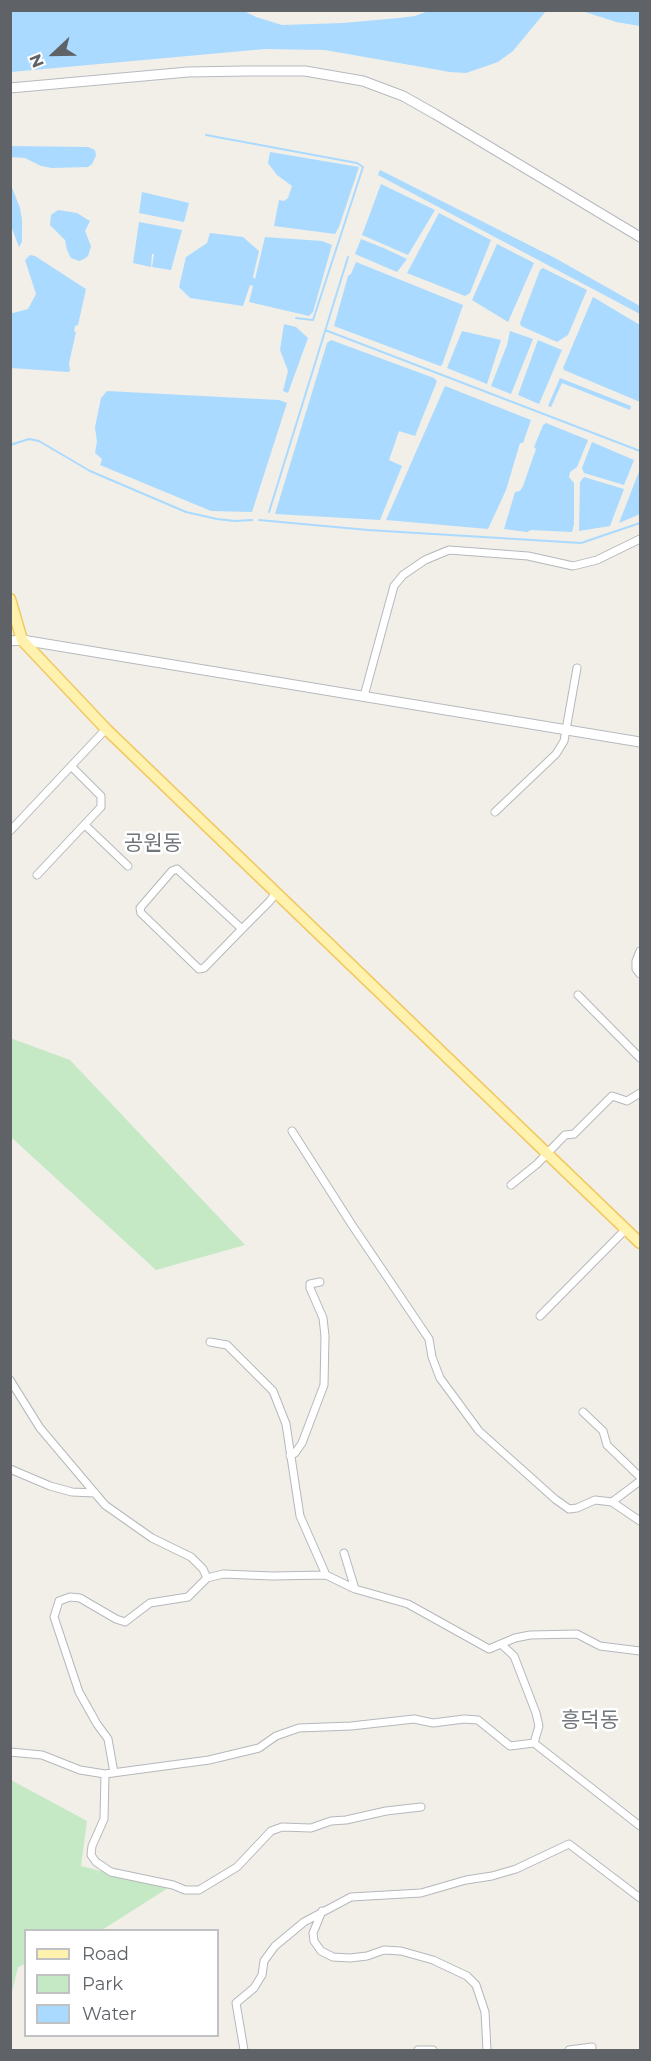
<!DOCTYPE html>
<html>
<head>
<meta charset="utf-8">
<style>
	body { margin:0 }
	#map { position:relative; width:651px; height:2061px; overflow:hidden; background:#f1efe8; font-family:Montserrat,sans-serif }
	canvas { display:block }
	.frame { position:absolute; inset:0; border:12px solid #5f6368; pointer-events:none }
	.legend { position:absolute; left:24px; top:1929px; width:195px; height:108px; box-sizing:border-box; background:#fff; border:2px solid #bfc1c3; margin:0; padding:8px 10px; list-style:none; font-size:18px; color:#5f6368 }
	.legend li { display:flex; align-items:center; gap:12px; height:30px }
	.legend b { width:30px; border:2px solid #bfc1c3 }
	.north { position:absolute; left:24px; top:24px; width:60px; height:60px; -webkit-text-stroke:4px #fff; paint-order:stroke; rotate:248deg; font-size:16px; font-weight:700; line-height:24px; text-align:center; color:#5f6368 }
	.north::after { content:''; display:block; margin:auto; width:21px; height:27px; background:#5f6368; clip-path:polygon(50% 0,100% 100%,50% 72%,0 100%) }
</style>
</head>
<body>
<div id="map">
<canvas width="651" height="2061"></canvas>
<div class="frame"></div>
<ul class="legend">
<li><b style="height:8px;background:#fff2af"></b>Road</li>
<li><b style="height:16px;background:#c5e8c5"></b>Park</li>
<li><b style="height:16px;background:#aadaff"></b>Water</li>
</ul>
<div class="north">N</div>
</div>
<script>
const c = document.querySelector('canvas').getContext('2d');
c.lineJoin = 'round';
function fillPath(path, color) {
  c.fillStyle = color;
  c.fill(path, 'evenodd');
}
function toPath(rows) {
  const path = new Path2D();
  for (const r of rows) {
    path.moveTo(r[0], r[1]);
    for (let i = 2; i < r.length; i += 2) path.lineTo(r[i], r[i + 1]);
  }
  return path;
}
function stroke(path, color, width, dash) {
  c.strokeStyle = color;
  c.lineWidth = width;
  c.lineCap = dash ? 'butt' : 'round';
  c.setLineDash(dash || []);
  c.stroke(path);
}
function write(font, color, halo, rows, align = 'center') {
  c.font = font + ' Montserrat,"Noto Sans KR",sans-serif';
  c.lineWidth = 5;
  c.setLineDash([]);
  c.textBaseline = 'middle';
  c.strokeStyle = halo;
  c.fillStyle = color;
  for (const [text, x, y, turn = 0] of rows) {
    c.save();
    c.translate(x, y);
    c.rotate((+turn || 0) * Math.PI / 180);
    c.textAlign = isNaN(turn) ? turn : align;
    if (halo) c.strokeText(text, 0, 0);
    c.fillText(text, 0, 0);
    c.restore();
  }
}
fillPath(toPath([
	[10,1038,70,1060,245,1245,156,1270,11,1137],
	[11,1780,87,1821,81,1866,168,1888,102,1930,26,1930,25,1964,18,1967,11,1996]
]), '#c5e8c5');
fillPath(toPath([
	[431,10,546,11,513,51,498,62,466,73,450,72,325,50,265,49,11,72,11,11,244,11,256,17,282,25,343,23,399,18,415,16],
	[582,11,640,11,640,26,616,22],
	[11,146,88,147,95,150,96,156,92,164,88,167,52,168,41,166,25,158,11,157],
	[270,152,359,167,339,227,335,234,274,226,279,200,284,201,288,198,292,186,277,175,268,163],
	[380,170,555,258,640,306,640,314,378,175],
	[381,184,435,210,408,255,362,235],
	[11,185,20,208,22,220,22,242,19,247,11,226],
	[142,192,189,203,184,222,139,213],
	[58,210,77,213,90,221,85,231,91,246,88,256,84,259,79,261,71,258,67,250,65,240,50,225,51,215],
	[439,213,491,240,470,293,465,296,407,273],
	[139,222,182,230,171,270,152,267,154,254,152,254,151,267,133,263],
	[210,233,243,237,259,251,253,277,255,279,265,237,322,241,332,245,313,312,309,316,249,302,253,286,250,285,243,306,190,298,179,287,186,257,207,243],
	[361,239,386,249,407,259,397,272,355,254],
	[497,244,534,263,508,322,472,300],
	[30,255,35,256,86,289,78,325,75,326,74,331,76,332,69,363,70,371,68,372,11,368,11,312,13,313,28,309,36,294,25,260],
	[356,262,463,305,442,365,440,366,334,326,348,276,351,274],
	[543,268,587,290,568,335,557,342,521,326,520,323,540,270],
	[593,297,640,325,640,402,564,370,563,368],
	[284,324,296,327,308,338,288,393,283,391,288,371,280,350],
	[462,331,501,340,487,384,447,368],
	[510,331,533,339,511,394,491,386,507,345],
	[331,340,434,378,437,381,415,436,399,431,389,460,402,466,380,520,275,514,327,343],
	[538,340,562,350,539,404,518,395],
	[560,378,631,406,630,410,562,383,551,407,548,406],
	[445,386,531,420,523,443,520,443,506,490,488,529,386,520],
	[107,391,279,400,287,403,252,512,211,511,100,465,102,459,95,453,97,442,95,427,101,398],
	[546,423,588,440,577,467,570,472,569,477,574,483,574,524,572,532,531,530,527,532,504,529,515,492,520,491,523,486,536,449,534,447,543,425],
	[592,442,634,460,624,485,584,473,582,468],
	[640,469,640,514,619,523],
	[584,477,624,489,610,526,579,531,580,482]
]), '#aadaff');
stroke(toPath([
	[206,135,357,163,363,167,313,320,296,318],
	[325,330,640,451],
	[10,445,29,439,39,441,90,471,186,512,217,519,235,521,252,520],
	[269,512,348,257],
	[259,520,368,530,581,543,640,523]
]), '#aadaff', 2);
const street = toPath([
	[364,696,394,586,403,575,425,560,449,550,528,556,573,566,597,560,640,539],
	[495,812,556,754,564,741,577,668],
	[85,825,128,866],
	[10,831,106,729],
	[37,875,101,807,101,796,71,766],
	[242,929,177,869,172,871,140,908,141,913,199,969,204,968,242,929,269,902,276,893],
	[640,951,636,961,636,969,640,974],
	[578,995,640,1058],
	[292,1131,352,1225,429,1339,432,1357,440,1378,479,1431,555,1499,569,1509,577,1508,595,1500,612,1502,640,1521],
	[511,1185,537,1164,565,1135,574,1134,612,1096,627,1101,640,1093],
	[540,1316,626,1229],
	[210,1342,227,1345,273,1391,286,1424,300,1516,326,1575],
	[10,1380,40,1428,105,1505,152,1538,191,1557,203,1569,207,1578,223,1574,272,1576,326,1575,355,1589,408,1604,489,1649,515,1638,530,1635,577,1634,600,1646,640,1651],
	[583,1412,603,1431,607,1445,640,1477],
	[290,1456,295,1453,302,1443,324,1385,325,1336,323,1318,310,1288,310,1284,320,1282],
	[10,1469,50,1486,72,1492,95,1493],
	[612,1502,640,1481],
	[344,1553,355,1589],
	[534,1743,640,1826],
	[10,1752,42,1755,80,1770,105,1774,209,1760,259,1748,276,1736,299,1728,351,1726,414,1719,433,1723,464,1719,478,1720,510,1746,534,1743,539,1726,536,1713,514,1656,501,1644],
	[114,1773,108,1739,97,1724,79,1692,54,1617,59,1601,70,1597,80,1598,116,1619,125,1622,150,1603,188,1597,207,1578],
	[105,1774,104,1819,92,1846,91,1855,96,1862,111,1872,173,1885,185,1890,199,1890,237,1867,271,1831,282,1827,311,1828,331,1821,346,1820,386,1811,421,1807],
	[322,1911,313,1933,314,1941,321,1951,333,1957,350,1958,367,1956,384,1950,401,1951,433,1960,467,1976,476,1985,485,2012,487,2050],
	[244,2050,236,2003,254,1988,262,1975,264,1961,275,1946,304,1922,351,1897,421,1893,466,1880,492,1876,516,1869,569,1844,640,1898],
	[418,2050,433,2050],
	[569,2050,592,2047]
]);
const secondary = toPath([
	[10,88,188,72,247,71,305,71,363,81,403,96,435,114,640,237],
	[10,641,22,640,640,742]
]);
const primary = toPath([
	[10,599,22,640,106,729,640,1243]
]);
stroke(street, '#b5b8bc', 9);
stroke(secondary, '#b6babf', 11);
stroke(primary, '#f2c960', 13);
stroke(street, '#fff', 7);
stroke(secondary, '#fff', 9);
stroke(primary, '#fff2af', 10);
write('21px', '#70757a', '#fff', [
	["공원동",153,844],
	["흥덕동",590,1721]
]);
</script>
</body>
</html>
